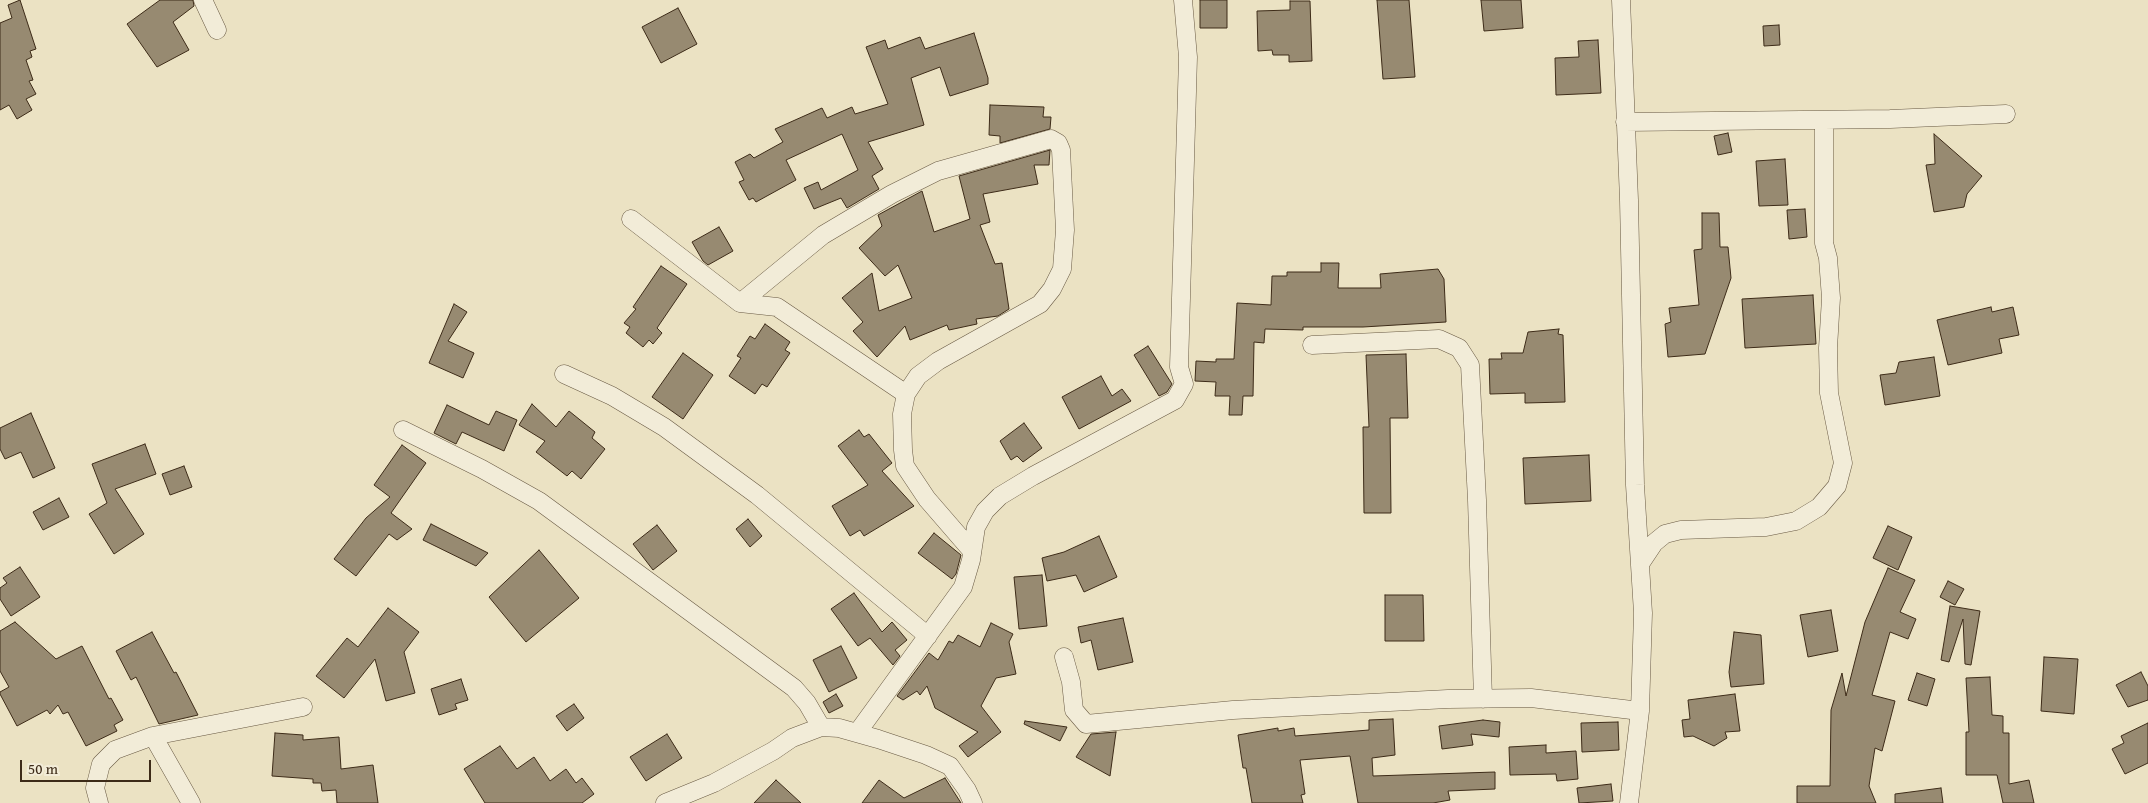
<!DOCTYPE html>
<html>
<head>
<meta charset="utf-8">
<style>
	body { margin:0 }
	#map { position:relative; width:2148px; height:803px; overflow:hidden; background:#ebe2c3; font-family:"Gentium Book Plus",serif }
	canvas { display:block }
	.scale { position:absolute; left:20px; top:760px; width:131px; height:22px; box-sizing:border-box; border:2px solid #3d2b18; border-top:0; padding-left:6px; font-size:15px; line-height:18px; white-space:nowrap; color:#3d2b18; -webkit-text-stroke:4px #f2ecd8; paint-order:stroke }
</style>
</head>
<body>
<div id="map">
<canvas width="2148" height="803"></canvas>
<div class="scale">50 m</div>
</div>
<script>
const c = document.querySelector('canvas').getContext('2d');
c.lineJoin = 'round';
function fillPath(path, color) {
  c.fillStyle = color;
  c.fill(path, 'evenodd');
}
function toPath(rows) {
  const path = new Path2D();
  for (const r of rows) {
    path.moveTo(r[0], r[1]);
    for (let i = 2; i < r.length; i += 2) path.lineTo(r[i], r[i + 1]);
  }
  return path;
}
function stroke(path, color, width, dash) {
  c.strokeStyle = color;
  c.lineWidth = width;
  c.lineCap = dash ? 'butt' : 'round';
  c.setLineDash(dash || []);
  c.stroke(path);
}
const building = toPath([
	[20,0,36,49,30,51,32,57,26,60,33,80,29,81,36,94,26,99,32,110,17,119,9,105,0,110,0,23,12,18,8,5,20,0],
	[160,0,193,0,194,6,173,22,189,50,157,67,127,24,160,0],
	[1200,0,1227,0,1227,28,1200,28,1200,0],
	[1377,0,1409,0,1415,77,1383,79,1377,0],
	[1481,0,1521,0,1523,28,1484,31,1481,0],
	[1290,1,1310,1,1312,61,1289,62,1289,55,1273,55,1272,50,1258,51,1257,11,1290,10,1290,1],
	[678,8,697,44,661,63,642,27,678,8],
	[1779,25,1780,45,1764,46,1763,26,1779,25],
	[974,33,988,78,988,84,950,96,940,67,911,78,924,125,868,142,883,169,872,176,879,189,847,208,841,198,814,209,804,188,818,182,821,190,858,170,842,134,786,160,796,180,756,202,753,198,749,200,739,182,744,180,735,162,750,154,754,158,783,142,775,129,822,108,827,118,852,107,855,114,888,104,866,47,885,40,888,49,920,37,925,49,974,33],
	[1598,40,1601,93,1556,95,1555,58,1579,57,1578,41,1598,40],
	[990,105,1044,107,1043,117,1051,117,1050,129,1000,143,1000,136,989,135,990,105],
	[1728,133,1732,152,1718,155,1714,136,1728,133],
	[1934,134,1982,176,1967,194,1964,207,1934,212,1926,165,1935,164,1934,134],
	[1050,150,1049,165,1034,165,1038,184,983,194,990,222,980,225,995,264,1002,263,1009,309,998,316,976,319,977,324,949,330,947,325,910,340,905,326,877,357,853,331,863,322,842,298,872,273,879,311,912,298,898,265,885,276,859,248,882,226,878,215,922,191,934,232,970,219,959,176,1050,150],
	[1785,159,1788,205,1759,206,1756,161,1785,159],
	[1805,209,1807,237,1789,239,1787,210,1805,209],
	[1702,213,1719,213,1720,247,1728,247,1731,278,1705,354,1668,357,1665,324,1671,322,1669,308,1699,305,1694,250,1702,249,1702,213],
	[719,227,733,251,708,265,703,261,692,242,719,227],
	[1321,263,1339,263,1338,288,1381,288,1380,274,1438,269,1444,279,1446,322,1363,327,1303,327,1303,330,1265,329,1264,343,1254,342,1253,396,1243,396,1242,415,1229,415,1230,396,1215,396,1216,382,1195,381,1196,361,1216,362,1216,359,1234,359,1237,303,1271,305,1272,276,1287,276,1287,272,1321,272,1321,263],
	[661,266,687,284,657,328,662,333,653,344,649,340,643,347,626,333,630,327,624,323,636,309,633,307,661,266],
	[1813,295,1816,344,1745,348,1742,299,1813,295],
	[454,304,467,312,448,341,474,353,463,378,429,363,454,304],
	[1991,307,1992,312,2013,307,2019,335,1999,339,2002,353,1948,365,1937,320,1991,307],
	[765,324,790,342,785,350,790,353,767,387,762,384,755,394,729,376,741,358,737,356,750,336,755,339,765,324],
	[1559,329,1558,334,1563,335,1565,402,1525,403,1525,393,1490,394,1489,359,1502,359,1501,353,1523,353,1528,332,1559,329],
	[1148,346,1172,384,1167,392,1159,396,1134,355,1148,346],
	[683,353,713,375,683,419,652,397,683,353],
	[1406,354,1408,418,1390,418,1391,513,1364,513,1363,427,1369,427,1366,355,1406,354],
	[1934,357,1940,396,1885,405,1880,375,1896,373,1899,362,1934,357],
	[1101,376,1112,396,1122,389,1131,401,1079,429,1062,397,1101,376],
	[532,404,556,427,569,411,595,432,592,438,605,449,581,479,572,471,567,476,536,452,545,441,519,425,532,404],
	[447,405,489,425,496,411,517,420,504,451,462,432,456,444,434,433,447,405],
	[31,413,55,468,33,478,21,452,5,459,0,449,0,428,31,413],
	[1024,423,1042,448,1023,462,1017,456,1011,460,1000,441,1024,423],
	[859,430,864,437,869,434,892,463,882,471,914,506,864,536,860,530,850,536,832,506,868,485,838,446,859,430],
	[145,444,156,474,115,489,144,534,114,554,89,514,107,503,92,464,145,444],
	[402,445,426,463,391,513,412,529,397,540,389,534,356,576,334,559,366,518,390,497,374,485,402,445],
	[1589,455,1591,501,1525,504,1523,458,1589,455],
	[184,466,192,487,170,495,162,474,184,466],
	[59,498,69,517,43,530,33,512,59,498],
	[748,519,762,536,750,547,736,529,748,519],
	[431,524,488,553,476,566,423,540,431,524],
	[657,525,677,551,653,570,633,544,657,525],
	[1888,526,1912,537,1898,570,1873,558,1888,526],
	[934,533,961,555,956,574,952,579,918,553,934,533],
	[1099,536,1117,577,1084,592,1076,575,1047,581,1042,558,1064,552,1099,536],
	[539,550,579,598,526,642,489,597,539,550],
	[20,567,40,597,11,616,0,599,0,588,7,583,3,578,20,567],
	[1888,568,1915,580,1900,612,1916,619,1908,639,1890,632,1872,695,1895,701,1882,751,1875,748,1869,786,1876,803,1797,803,1797,786,1830,786,1831,710,1842,673,1846,696,1865,622,1888,568],
	[1042,575,1047,626,1019,629,1014,577,1042,575],
	[1948,581,1964,589,1955,605,1940,597,1948,581],
	[854,593,882,632,892,622,907,640,895,650,900,656,893,665,870,638,858,646,831,609,854,593],
	[1385,595,1423,595,1424,641,1385,641,1385,595],
	[1950,606,1980,611,1971,665,1965,664,1963,619,1949,662,1941,660,1950,606],
	[388,608,419,632,404,652,415,693,386,701,375,659,344,698,316,676,347,638,358,647,388,608],
	[1831,610,1838,651,1808,657,1800,615,1831,610],
	[1123,618,1133,662,1098,670,1091,640,1081,643,1078,627,1123,618],
	[15,622,56,659,82,646,109,699,111,698,123,720,114,725,117,731,86,746,68,712,63,714,58,705,50,714,47,710,17,726,0,694,0,692,9,687,0,671,0,631,15,622],
	[991,623,1013,634,1009,642,1016,674,996,678,981,706,1001,732,968,757,959,746,978,732,935,708,927,686,920,695,917,691,903,700,897,696,929,653,938,660,949,641,953,643,958,635,980,647,991,623],
	[152,632,174,673,176,672,198,715,159,724,136,677,131,680,116,651,152,632],
	[1734,632,1761,635,1764,684,1731,687,1729,672,1734,632],
	[841,646,857,678,829,692,813,660,841,646],
	[2044,657,2078,659,2074,714,2041,711,2044,657],
	[2141,672,2148,686,2148,700,2128,707,2116,685,2141,672],
	[1917,673,1935,679,1927,706,1908,700,1917,673],
	[1990,677,1992,715,2003,716,2003,733,2009,733,2009,784,2029,780,2034,803,2003,803,1997,775,1966,775,1966,732,1969,732,1966,678,1990,677],
	[461,679,468,700,455,704,457,709,439,715,431,689,461,679],
	[836,694,843,706,829,713,823,702,836,694],
	[1735,694,1740,731,1725,732,1727,738,1714,746,1693,736,1684,737,1682,720,1690,719,1688,700,1735,694],
	[574,704,584,718,567,731,556,716,574,704],
	[1393,719,1395,755,1372,758,1373,776,1495,772,1495,789,1448,791,1450,800,1433,803,1358,803,1350,756,1300,760,1305,794,1301,795,1303,803,1252,803,1246,768,1243,768,1238,735,1278,728,1278,731,1294,728,1295,736,1369,730,1369,720,1393,719],
	[1483,720,1500,722,1499,737,1471,734,1473,745,1442,749,1439,726,1483,720],
	[1025,721,1067,727,1060,741,1024,724,1025,721],
	[1618,722,1619,750,1582,752,1581,723,1618,722],
	[2148,723,2148,763,2125,774,2112,749,2124,743,2121,736,2148,723],
	[1116,732,1110,776,1076,757,1091,734,1116,732],
	[275,733,303,735,303,740,339,737,341,769,373,765,378,803,337,803,336,790,322,791,321,783,313,783,313,779,272,776,275,733],
	[667,734,682,758,646,781,630,757,667,734],
	[1546,745,1546,753,1576,751,1578,779,1557,781,1556,774,1510,775,1509,747,1546,745],
	[500,746,517,769,534,757,550,781,566,769,576,783,582,778,594,794,582,803,485,803,464,769,500,746],
	[945,778,961,803,862,803,879,780,904,798,945,778],
	[776,780,801,803,754,803,776,780],
	[1611,784,1613,801,1579,803,1577,788,1611,784],
	[1941,788,1943,803,1895,803,1895,794,1941,788]
]);
fillPath(building, '#978a71');
stroke(building, '#3d2b18', 1);
const minor = toPath([
	[203,0,217,30],
	[1621,0,1629,200,1635,485,1643,613,1640,711,1629,803],
	[1625,122,1890,119,2006,114],
	[631,219,740,303,777,307,906,394],
	[740,303,823,235,892,194,938,171,1051,139,1058,143,1061,150,1065,230,1062,269,1052,289,1040,304,938,361,918,376,906,394,902,414,903,450,905,466,927,499,972,551],
	[1312,345,1439,339,1459,348,1470,365,1477,500,1483,699],
	[564,374,612,396,664,427,757,495,928,636],
	[403,430,482,469,539,501,794,688,807,703,821,727],
	[1640,564,1654,543,1665,534,1681,530,1766,527,1796,521,1819,507,1837,486,1843,463,1829,393,1828,348,1831,298,1828,258,1824,243,1824,120],
	[1064,657,1071,682,1074,710,1086,724,1233,710,1448,699,1531,698,1640,711],
	[857,733,963,587,971,560,976,527,985,511,1000,496,1033,476,1175,400,1184,384,1179,367,1188,57,1183,0],
	[153,736,191,803],
	[99,803,95,788,101,764,115,750,153,736,303,707],
	[665,803,714,783,773,751,792,738,821,727,839,728,878,739,926,755,950,766,967,790,973,803]
]);
stroke(minor, '#685943', 19);
stroke(minor, '#f2ecd8', 18);
</script>
</body>
</html>
